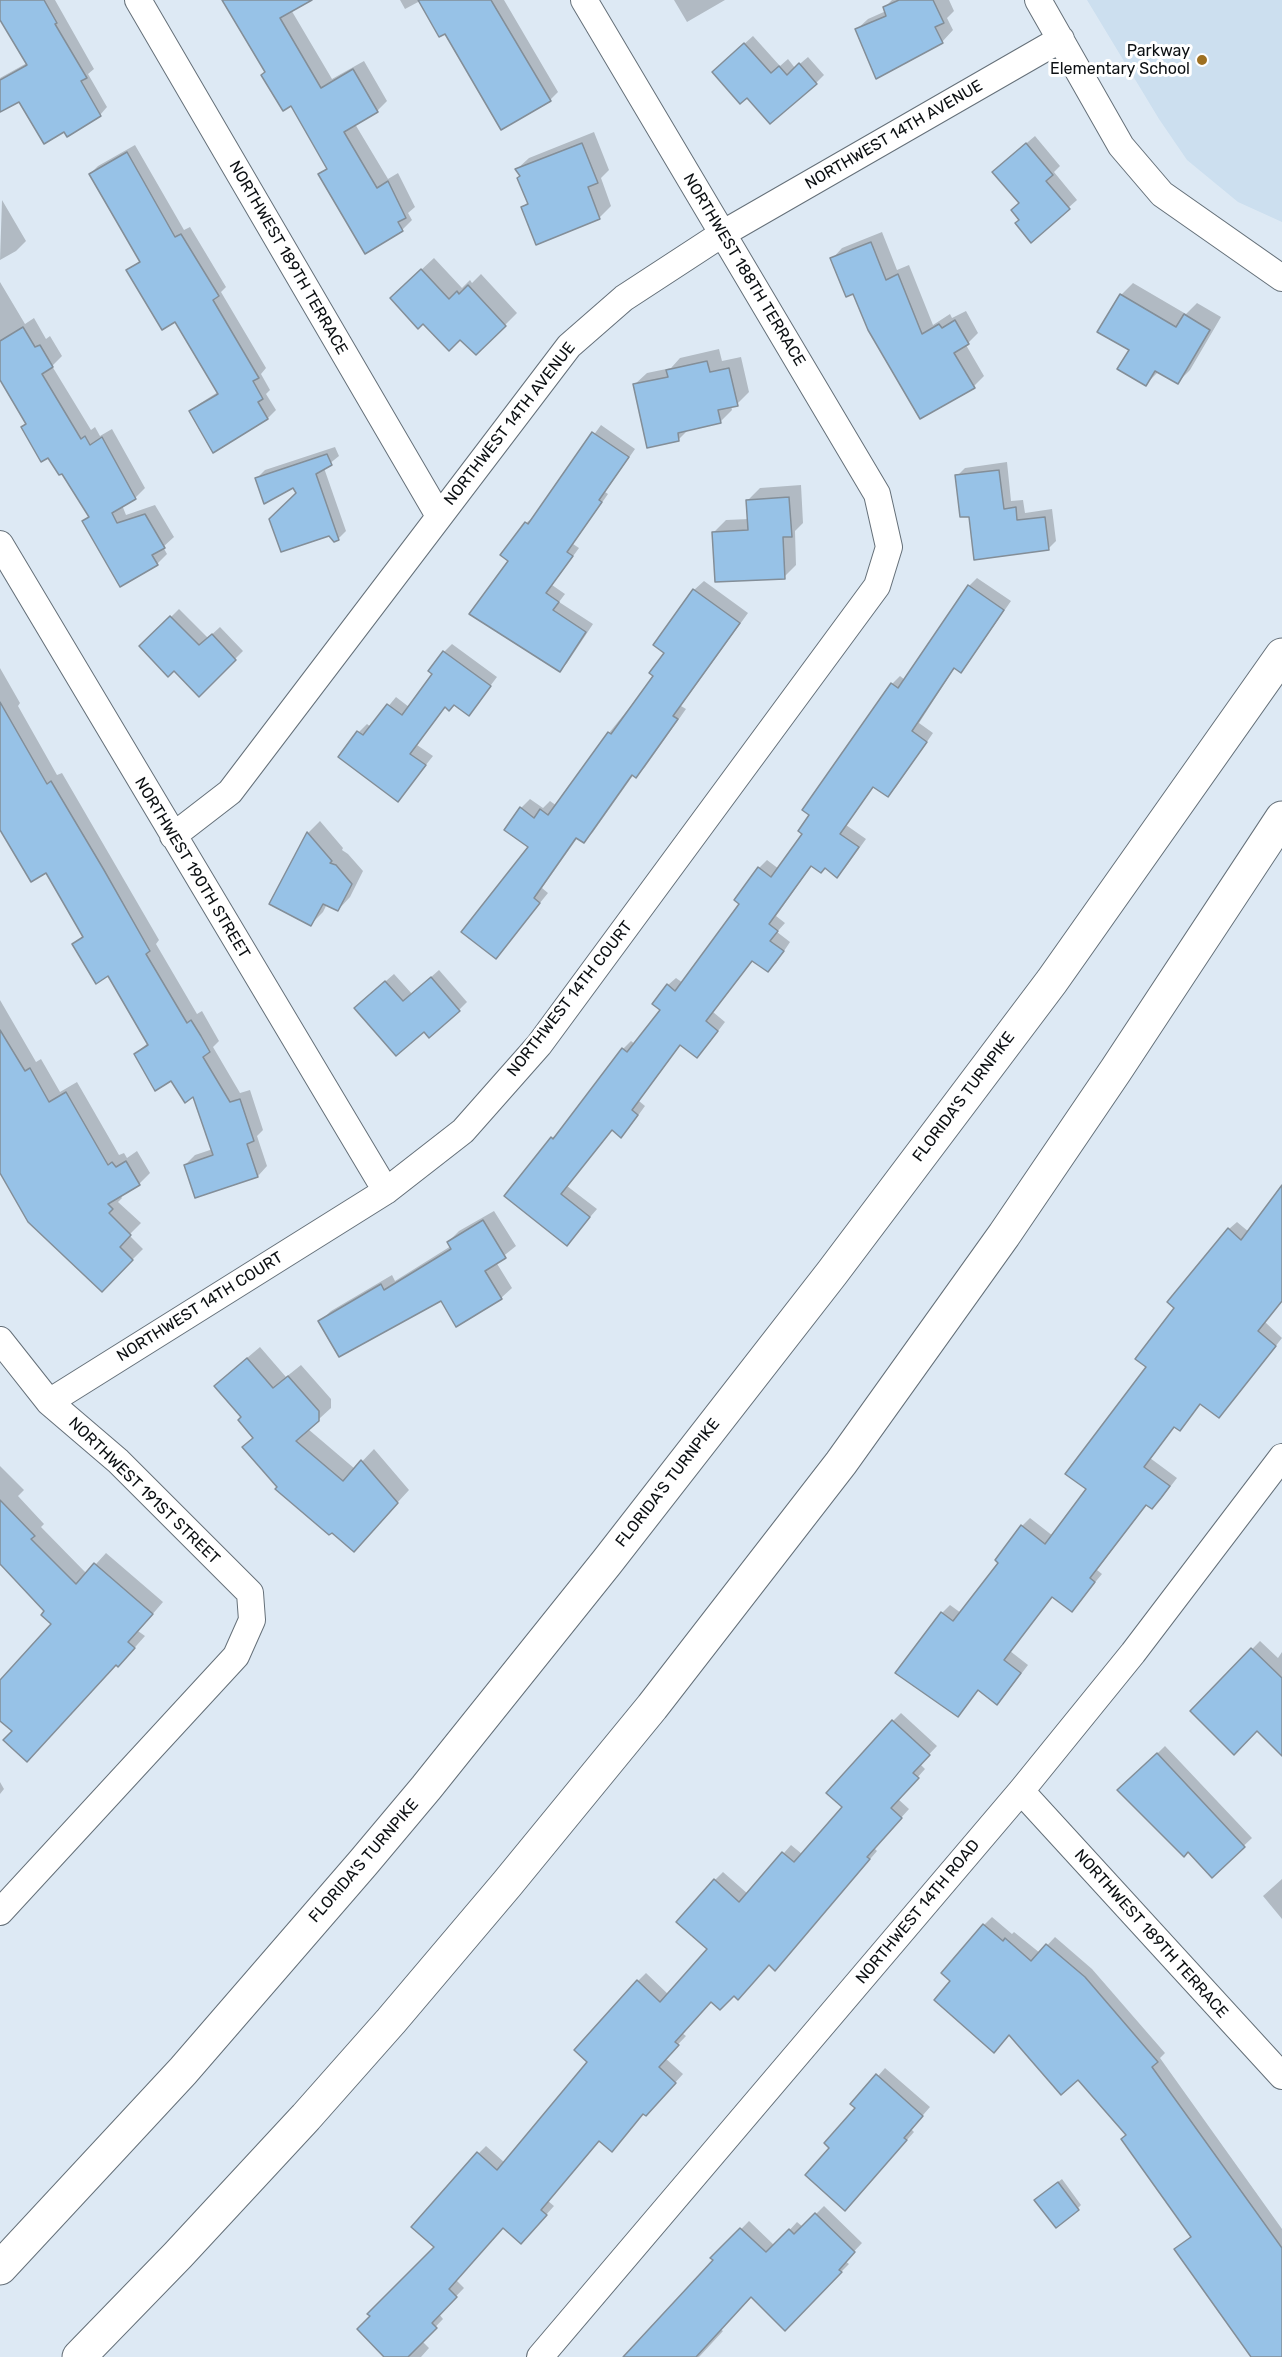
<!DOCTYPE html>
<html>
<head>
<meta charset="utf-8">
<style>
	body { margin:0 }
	canvas { display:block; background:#dde9f4 }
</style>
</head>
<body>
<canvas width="1282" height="2357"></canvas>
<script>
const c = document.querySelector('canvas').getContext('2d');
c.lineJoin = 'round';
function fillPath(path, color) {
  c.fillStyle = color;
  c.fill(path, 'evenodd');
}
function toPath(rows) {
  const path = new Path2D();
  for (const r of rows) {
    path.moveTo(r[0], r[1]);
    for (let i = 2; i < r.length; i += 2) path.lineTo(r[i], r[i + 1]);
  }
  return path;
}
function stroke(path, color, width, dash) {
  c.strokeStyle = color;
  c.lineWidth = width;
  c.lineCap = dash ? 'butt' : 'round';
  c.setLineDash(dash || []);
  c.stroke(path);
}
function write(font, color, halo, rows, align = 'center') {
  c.font = font + ' Rubik,sans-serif';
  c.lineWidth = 6;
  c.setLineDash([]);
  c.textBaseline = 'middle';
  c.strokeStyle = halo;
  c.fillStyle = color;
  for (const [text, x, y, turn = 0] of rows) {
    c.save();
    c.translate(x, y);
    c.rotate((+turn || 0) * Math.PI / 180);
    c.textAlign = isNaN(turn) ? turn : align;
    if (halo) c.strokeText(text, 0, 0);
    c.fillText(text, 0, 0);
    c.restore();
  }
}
fillPath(toPath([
	[1087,0,1282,0,1282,222,1238,202,1187,160,1159,119]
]), '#ccdfef');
fillPath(toPath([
	[0,0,55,0,94,69,88,74,107,107,100,115,65,130,19,100,0,111,0,78,27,63,0,17],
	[225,0,295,0,290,8,332,79,364,61,387,101,377,111,355,124,388,179,398,173,415,207,408,213,412,220,402,230,366,252,320,175,328,167,292,104,267,72],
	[400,0,504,0,558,92,550,100,446,32,420,1,405,9],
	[674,0,725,0,687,22],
	[892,0,949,0,954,11,947,18,953,30,942,42,856,30,868,19,886,11,885,7],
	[753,36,780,66,788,59,795,68,808,57,824,75,816,83,747,96,722,64],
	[594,132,609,170,601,178,611,206,599,218,523,207,528,202,522,176,517,169,529,158],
	[1035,136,1060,166,1054,172,1077,200,1031,241,1020,220,1020,202,1002,164],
	[135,145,184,230,190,227,226,287,221,292,266,368,261,374,270,390,266,394,276,410,268,418,213,451,191,412,199,404,218,392,176,320,128,270,141,260,90,174,98,166],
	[2,200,26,241,16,251,0,260],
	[882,232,897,270,909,265,933,325,950,314,952,318,966,311,978,333,966,345,984,376,974,386,854,293,832,259,842,248],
	[434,258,462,288,470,280,472,283,481,274,517,313,505,325,461,337,404,286],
	[0,282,25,324,34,318,46,339,50,336,62,356,52,366,91,430,95,427,100,436,112,429,145,488,135,498,122,505,126,515,155,505,174,537,163,547,167,554,157,564,84,521,89,516,63,472,23,427,27,423,0,377],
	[1133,283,1186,314,1197,303,1221,317,1190,370,1178,382,1159,371,1146,384,1131,350,1121,295],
	[719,349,722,361,741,357,749,392,737,404,731,406,732,410,720,422,689,429,679,439,634,385,647,373,671,368,680,358],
	[601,425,635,449,605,492,608,494,573,544,579,548,552,585,565,594,559,602,593,624,567,663,560,670,510,560,503,555,526,523,535,516],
	[335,447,339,456,324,468,346,531,338,539,293,486,257,478,265,470],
	[1007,462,1011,501,1023,500,1025,513,1052,509,1056,541,1048,549,970,515,957,476,965,468],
	[801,485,803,523,795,531,796,565,784,577,714,532,726,520,749,519,748,500,760,488],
	[977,578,1011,601,968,663,961,671,955,667,919,723,933,733,896,787,888,795,874,786,846,825,866,839,845,868,837,876,825,867,812,865,776,916,785,923,777,932,790,942,776,963,768,970,753,960,713,1012,725,1022,705,1048,697,1056,681,1044,639,1101,645,1106,629,1128,621,1136,613,1129,567,1186,597,1209,567,1244,552,1138,561,1131,623,1049,631,1041,635,1044,662,1010,668,985,676,978,683,983,741,904,759,868,767,860,779,869,804,833,892,684,900,676,905,680,969,586],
	[704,581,748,613,681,706,686,709,645,767,636,776,634,774,593,832,584,841,578,837,542,888,548,893,496,957,530,847,521,808,530,799,543,808,550,801,557,806,609,733,655,676,694,590],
	[179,609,208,638,220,627,243,651,199,695,174,669,141,647],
	[452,644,497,677,469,714,454,704,446,706,417,745,433,756,398,800,340,757,359,732,367,724,371,727,396,697,409,707,434,673,444,652],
	[0,668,20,703,18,706,57,775,62,773,159,940,156,944,197,1014,202,1011,219,1041,213,1047,240,1093,250,1090,263,1130,257,1136,267,1166,258,1176,185,1165,195,1155,213,1149,194,1095,135,1054,149,1042,109,974,74,944,84,935,46,871,0,827],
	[320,821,343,848,342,850,348,854,363,871,350,897,338,910,327,904,323,912,311,924,271,904,308,833],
	[439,970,467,1002,459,1010,424,1030,364,1000,394,974,412,994],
	[0,1000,36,1062,41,1059,60,1092,77,1082,119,1155,124,1153,127,1158,137,1151,150,1173,139,1184,120,1195,122,1198,118,1202,141,1223,129,1235,143,1249,102,1290,0,1170],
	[1282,1187,1282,1301,1265,1322,1282,1338,1227,1408,1201,1403,1179,1429,1175,1426,1150,1458,1177,1478,1160,1500,1152,1507,1147,1504,1097,1570,1102,1574,1072,1610,1053,1596,1010,1651,1028,1665,1005,1695,997,1703,979,1689,958,1715,942,1613,950,1605,961,1613,1000,1562,1022,1526,1030,1518,1053,1536,1088,1489,1176,1308,1229,1229,1237,1222,1249,1232],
	[494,1211,516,1246,496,1262,512,1288,501,1298,441,1299,320,1321,331,1311,392,1275,395,1281,451,1246,448,1242,459,1231],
	[260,1347,286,1377,301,1365,331,1399,331,1408,308,1429,355,1469,374,1449,409,1490,354,1550,279,1487,242,1417,228,1374],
	[0,1466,24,1490,18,1496,44,1524,41,1527,87,1574,106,1553,163,1602,138,1631,145,1636,129,1654,16,1734,0,1719,0,1682,53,1624,46,1611,2,1564,0,1566],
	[1260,1641,1278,1658,1282,1652,1282,1754,1257,1729,1192,1711],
	[901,1713,937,1746,920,1764,925,1769,898,1799,909,1809,874,1848,877,1851,783,1961,769,1963,734,1994,711,2000,682,2033,686,2036,665,2058,683,2074,654,2106,599,2139,548,2201,554,2206,529,2234,504,2226,456,2280,464,2288,439,2314,443,2319,422,2341,429,2348,421,2357,386,2357,479,2153,486,2146,505,2163,589,2062,638,1981,646,1973,669,1995,709,1949,715,1880,723,1872,748,1894,791,1845,802,1854,844,1807,893,1721],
	[1165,1746,1252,1838,1217,1871,1189,1850,1120,1790],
	[0,1782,4,1789,0,1794],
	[1282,1879,1282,1919,1263,1896],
	[992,1917,1012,1934,1014,1932,1040,1953,1055,1937,1092,1969,1165,2053,1160,2058,1282,2229,1282,2292,1176,2249,1192,2236,1128,2134,1079,2078,1010,2034,952,1981,984,1925],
	[885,2068,930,2107,911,2129,914,2132,853,2201,831,2147,878,2076],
	[1062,2179,1081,2205,1078,2208,1040,2196],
	[824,2206,862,2243,845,2261,849,2264,785,2328,751,2295,720,2329,723,2331,699,2357,625,2357,715,2260,713,2258,749,2221,775,2246,797,2222,803,2227]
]), '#0003');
const building = toPath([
	[0,0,44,0,57,23,55,24,87,78,81,81,101,116,67,137,64,132,44,144,19,102,0,112,0,80,27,65,0,20,0,0],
	[222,0,312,0,280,18,321,88,353,69,378,112,344,132,377,188,388,181,406,218,398,222,403,231,365,254,318,174,327,169,291,106,283,111,261,75,265,72,222,0],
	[418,0,491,0,551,101,501,130,445,34,439,37,418,0],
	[899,0,933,0,944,23,935,27,943,43,876,79,855,29,886,16,883,7,899,0],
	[744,43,771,73,779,66,787,75,799,63,817,84,770,124,747,98,740,104,712,72,744,43],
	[582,143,598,183,588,187,600,219,536,245,521,207,528,204,517,178,520,176,515,169,582,143],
	[1026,143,1053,175,1046,181,1070,209,1031,243,1015,223,1019,220,1011,210,1019,203,992,172,1026,143],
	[127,152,175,237,181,234,219,296,213,300,259,378,253,381,263,399,258,402,268,419,213,453,189,411,218,394,175,322,162,330,126,270,140,262,89,174,127,152],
	[871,242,886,280,898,274,922,334,939,324,942,328,955,320,969,344,954,353,975,388,920,419,868,330,853,294,846,297,830,258,871,242],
	[421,269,449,299,457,291,459,294,468,285,506,326,476,355,460,340,449,351,423,324,418,329,390,298,421,269],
	[1120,294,1176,327,1184,314,1210,330,1178,384,1155,371,1146,386,1117,369,1129,350,1097,332,1120,294],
	[23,327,35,347,40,345,53,367,42,374,81,439,85,436,90,445,102,437,136,499,112,513,117,523,145,514,165,548,152,555,158,565,120,587,82,521,89,517,62,474,59,475,48,458,41,462,21,427,26,424,0,380,0,341,23,327],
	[707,361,710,372,729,368,738,406,718,410,721,423,678,433,679,441,647,448,633,384,668,377,666,370,707,361],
	[592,432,629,457,599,500,602,502,567,552,573,556,546,593,559,602,553,610,586,632,560,672,469,614,508,561,500,555,525,522,528,524,592,432],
	[327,454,332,465,316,474,339,540,334,542,329,536,281,552,269,519,296,493,293,488,264,504,255,478,327,454],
	[999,470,1004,509,1016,507,1017,520,1045,517,1049,550,974,560,969,517,960,517,955,475,999,470],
	[789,497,792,537,783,537,785,579,715,582,712,532,748,530,746,500,789,497],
	[968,585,1004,610,961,673,954,668,912,731,927,742,888,797,873,787,840,834,859,847,837,878,825,868,821,873,811,866,769,924,778,931,770,941,784,951,768,972,752,961,706,1021,718,1031,697,1058,680,1045,632,1110,638,1115,621,1138,612,1130,561,1194,590,1217,567,1246,504,1196,551,1137,553,1139,622,1048,627,1052,660,1010,652,1004,667,984,675,991,739,904,734,900,758,867,771,877,802,834,798,831,809,815,802,810,891,683,898,688,968,585],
	[693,589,740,623,673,716,678,719,636,778,632,775,584,843,576,838,534,898,540,903,496,959,461,932,528,847,504,830,520,807,534,818,540,809,548,815,608,732,611,734,653,676,649,673,664,653,653,645,693,589],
	[170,616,199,645,212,634,236,660,199,697,174,671,168,677,139,646,170,616],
	[443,651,491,686,469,716,454,705,449,711,445,707,410,754,426,765,398,802,338,757,357,731,363,735,387,704,402,715,432,674,428,671,443,651],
	[0,702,47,784,51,781,104,870,150,951,146,954,187,1023,191,1020,201,1036,210,1052,203,1057,230,1102,240,1099,254,1141,247,1144,258,1177,195,1198,184,1165,213,1155,193,1097,185,1103,171,1081,155,1091,134,1054,148,1045,108,976,96,984,72,944,83,937,46,873,31,882,0,830,0,702],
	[307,832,332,861,330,863,336,865,352,884,338,911,323,904,311,926,269,904,307,832],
	[431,977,460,1011,429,1038,424,1032,396,1056,354,1008,385,981,403,1001,431,977],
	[0,1030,25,1071,30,1068,49,1102,66,1092,108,1165,112,1162,116,1167,126,1161,140,1185,108,1204,113,1209,109,1213,131,1235,120,1247,133,1260,102,1292,28,1222,0,1173,0,1030],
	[1282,1185,1282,1301,1258,1331,1276,1346,1219,1418,1200,1404,1180,1431,1174,1427,1144,1467,1170,1486,1161,1498,1152,1509,1146,1505,1090,1578,1095,1582,1072,1612,1052,1597,1004,1660,1021,1673,997,1705,978,1690,958,1717,895,1673,941,1612,953,1621,998,1563,995,1560,1021,1525,1045,1544,1086,1489,1065,1474,1146,1367,1135,1359,1174,1308,1167,1302,1228,1228,1241,1240,1282,1185],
	[483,1220,506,1258,485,1271,502,1299,456,1327,441,1301,339,1357,318,1321,381,1284,384,1290,451,1249,447,1242,483,1220],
	[247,1358,273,1388,288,1376,319,1411,319,1421,296,1441,343,1481,361,1460,398,1503,354,1552,332,1533,329,1535,275,1489,277,1487,242,1447,253,1438,238,1420,241,1417,214,1386,247,1358],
	[0,1500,35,1536,31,1539,76,1584,94,1563,153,1614,128,1642,135,1648,118,1667,116,1665,27,1762,3,1740,12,1731,0,1721,0,1680,51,1624,41,1615,44,1611,0,1564,0,1500],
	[1251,1648,1282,1678,1282,1756,1257,1731,1234,1755,1190,1711,1251,1648],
	[892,1720,930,1755,913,1773,919,1778,891,1808,902,1818,867,1857,870,1859,775,1971,769,1965,738,2000,734,1996,720,2010,711,2002,675,2042,679,2045,659,2067,676,2083,646,2116,643,2114,612,2152,599,2141,541,2210,547,2215,521,2244,503,2228,449,2289,457,2297,432,2323,437,2328,408,2357,384,2357,357,2329,370,2316,367,2314,434,2247,411,2227,477,2152,497,2170,587,2062,574,2050,637,1980,660,2002,707,1949,676,1922,714,1879,739,1902,782,1852,794,1862,842,1807,826,1793,892,1720],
	[1157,1753,1245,1847,1212,1878,1188,1852,1184,1857,1117,1790,1157,1753],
	[983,1924,1003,1941,1005,1938,1031,1961,1046,1944,1085,1977,1158,2062,1152,2067,1282,2248,1282,2357,1251,2357,1174,2249,1191,2237,1121,2139,1126,2135,1078,2080,1061,2095,1009,2035,994,2053,934,2000,950,1981,941,1973,983,1924],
	[876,2074,923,2116,904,2138,907,2140,845,2211,805,2175,829,2148,824,2143,855,2108,850,2104,876,2074],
	[1058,2182,1079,2210,1056,2228,1034,2200,1058,2182],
	[815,2213,855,2252,839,2270,842,2272,785,2331,751,2297,696,2357,623,2357,713,2260,710,2258,740,2228,766,2252,789,2229,794,2234,815,2213]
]);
fillPath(building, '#97c2e7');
stroke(building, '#838e98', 1.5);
const street = toPath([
	[138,0,439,516],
	[1038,0,1121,146,1162,194,1282,278],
	[0,544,386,1191],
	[173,836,230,792,569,346,624,298,722,234,1061,39],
	[0,1340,49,1402,118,1461,250,1593,252,1620,236,1656,0,1912],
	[49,1402,386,1191,463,1131,539,1045,877,586,889,547,877,494,584,0],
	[1021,1791,1282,2076],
	[540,2357,1021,1791,1133,1653,1282,1457]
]);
const highway = toPath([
	[0,2268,183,2071,363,1863,426,1788,607,1562,832,1273,1052,981,1282,655],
	[79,2357,178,2255,306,2117,391,2021,507,1884,652,1707,841,1463,1004,1235,1116,1070,1282,818]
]);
stroke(street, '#657079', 28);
stroke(highway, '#657079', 35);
stroke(street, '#fff', 26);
stroke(highway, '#fff', 33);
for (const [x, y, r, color] of [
	[1202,60,6,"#9e7021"]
]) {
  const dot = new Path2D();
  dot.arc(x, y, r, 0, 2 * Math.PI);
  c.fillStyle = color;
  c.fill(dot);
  stroke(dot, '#fff', 2);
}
write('16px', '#0c1013', '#fff', [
	["Parkway",1190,51],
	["Elementary School",1190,69]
], 'right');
write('16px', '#0c1013', '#fff', [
	["NORTHWEST 14TH AVENUE",894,135,-30],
	["NORTHWEST 189TH TERRACE",288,258,60],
	["NORTHWEST 188TH TERRACE",744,270,59],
	["NORTHWEST 14TH AVENUE",510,424,-52],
	["NORTHWEST 190TH STREET",192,868,59],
	["NORTHWEST 14TH COURT",570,999,-52],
	["FLORIDA'S TURNPIKE",964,1097,-53],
	["NORTHWEST 14TH COURT",200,1307,-32],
	["FLORIDA'S TURNPIKE",668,1483,-52],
	["NORTHWEST 191ST STREET",144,1491,44],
	["FLORIDA'S TURNPIKE",364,1861,-49],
	["NORTHWEST 14TH ROAD",918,1912,-50],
	["NORTHWEST 189TH TERRACE",1151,1934,48]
]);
</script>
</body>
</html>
